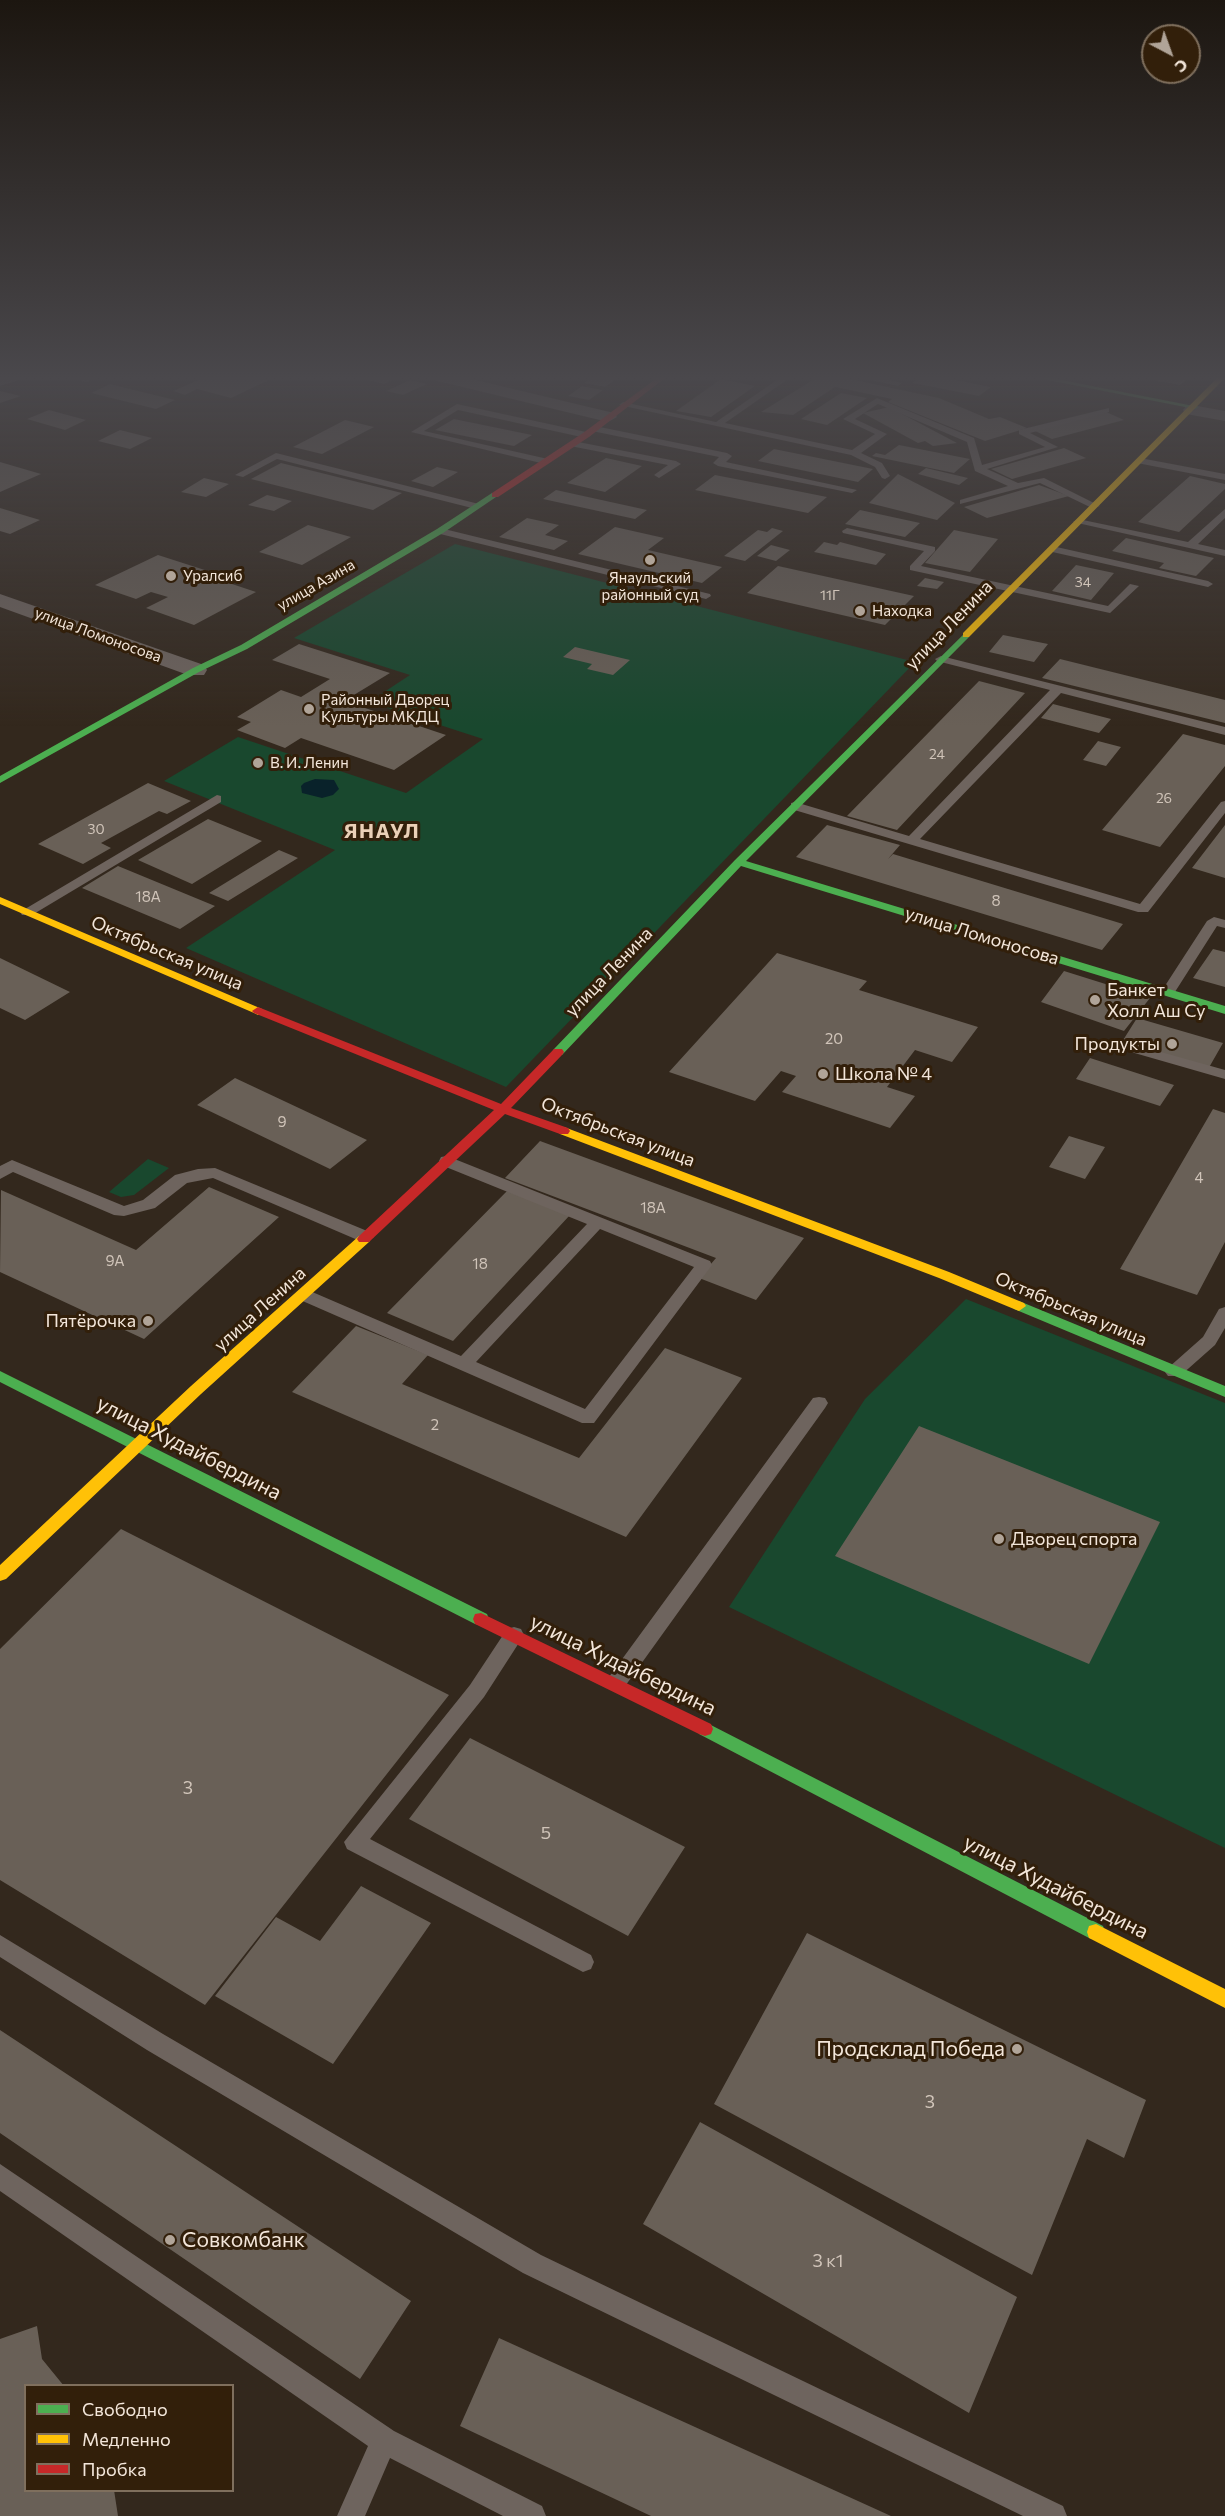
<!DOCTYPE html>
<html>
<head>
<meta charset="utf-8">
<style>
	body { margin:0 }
	#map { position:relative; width:1225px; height:2516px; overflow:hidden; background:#33281d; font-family:Commissioner,sans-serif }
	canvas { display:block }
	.legend { position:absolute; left:24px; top:2384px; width:210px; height:108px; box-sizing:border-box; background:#321f0a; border:2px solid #7f6f5d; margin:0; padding:8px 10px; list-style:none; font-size:18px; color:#f3e6da }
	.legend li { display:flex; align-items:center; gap:12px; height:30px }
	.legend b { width:30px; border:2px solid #7f6f5d }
	.north { position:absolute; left:1141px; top:24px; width:60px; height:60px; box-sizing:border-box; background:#321f0a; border:2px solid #7f6f5d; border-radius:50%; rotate:139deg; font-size:16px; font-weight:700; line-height:24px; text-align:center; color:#f3e6da }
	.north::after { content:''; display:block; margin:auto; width:21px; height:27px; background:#b0a498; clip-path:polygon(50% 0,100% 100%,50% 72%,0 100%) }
</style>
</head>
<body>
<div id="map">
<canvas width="1225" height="2516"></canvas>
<ul class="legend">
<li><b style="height:8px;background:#4caf50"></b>Свободно</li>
<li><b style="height:8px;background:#ffc107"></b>Медленно</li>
<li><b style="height:8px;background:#c62828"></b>Пробка</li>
</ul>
<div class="north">С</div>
</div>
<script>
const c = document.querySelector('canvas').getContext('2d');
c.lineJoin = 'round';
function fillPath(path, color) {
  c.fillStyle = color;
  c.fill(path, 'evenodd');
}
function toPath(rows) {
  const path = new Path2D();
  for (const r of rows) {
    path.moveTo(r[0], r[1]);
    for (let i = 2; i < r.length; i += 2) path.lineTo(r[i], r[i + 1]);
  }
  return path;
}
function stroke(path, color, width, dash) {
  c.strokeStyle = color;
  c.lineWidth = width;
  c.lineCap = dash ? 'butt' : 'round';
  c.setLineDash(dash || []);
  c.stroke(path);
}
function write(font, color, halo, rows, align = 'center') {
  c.font = font + ' Commissioner,sans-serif';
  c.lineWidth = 6;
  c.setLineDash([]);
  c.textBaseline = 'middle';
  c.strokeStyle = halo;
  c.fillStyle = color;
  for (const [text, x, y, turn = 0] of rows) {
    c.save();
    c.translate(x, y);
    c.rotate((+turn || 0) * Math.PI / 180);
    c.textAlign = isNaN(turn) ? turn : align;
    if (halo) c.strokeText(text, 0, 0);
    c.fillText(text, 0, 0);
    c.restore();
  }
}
fillPath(toPath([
	[455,544,915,662,506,1087,186,948,335,850,164,781,238,737,406,793,483,739,369,702,410,675,294,638],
	[148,1159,169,1168,134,1195,121,1197,109,1192],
	[966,1299,1225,1403,1225,1848,729,1607,865,1399]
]), '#19482e');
fillPath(toPath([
	[315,779,334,780,339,789,333,795,322,798,302,793,301,786,304,783]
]), '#09222a');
fillPath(toPath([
	[69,375,102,375,87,382,64,377],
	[210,375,247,375,269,380,231,398,197,389,185,395,173,391],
	[360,375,391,375,399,377,384,384,356,377],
	[596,375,614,375,620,376,605,387,584,383],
	[821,375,832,375,939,398,989,419,1000,417,1027,428,985,441,888,402,892,399,835,387,793,415,761,412],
	[923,375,930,375,991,387,979,396,912,383],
	[1151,375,1192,375,1180,385,1147,379],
	[721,379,755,386,711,417,676,411],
	[410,380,427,384,403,395,386,391],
	[110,384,175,400,156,409,91,393],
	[582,386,603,390,589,400,568,396],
	[0,391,21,396,0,403],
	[841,393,867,398,827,425,801,419],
	[889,407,957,443,933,446,925,441,918,443,863,413],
	[49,410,86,420,65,430,27,419],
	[1104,411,1124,420,1052,439,1033,430],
	[454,419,532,435,514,446,435,430],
	[345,420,374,427,322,454,293,447],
	[120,430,152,438,130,449,98,441],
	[899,445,970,459,954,473,872,456,876,453,885,455],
	[1064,448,1086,458,1012,479,991,469],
	[774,449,873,469,858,482,758,461],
	[606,458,642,466,605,492,567,483],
	[0,462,41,474,0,492],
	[281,463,402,493,373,510,251,479],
	[437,467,458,472,433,487,411,481],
	[926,468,968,478,959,485,918,474],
	[898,474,955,503,937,520,869,503],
	[715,475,792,490,827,497,808,513,695,490],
	[1190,476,1225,484,1225,489,1179,532,1138,522],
	[204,478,229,484,206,497,181,492],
	[1039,485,1069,496,987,518,964,507],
	[556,490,647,510,635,519,543,499],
	[267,495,292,501,274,511,248,505],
	[0,508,40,520,10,534,0,531],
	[860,510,920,523,905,537,845,524],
	[527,518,559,525,545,535,568,541,554,550,499,537],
	[308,525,351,537,302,565,259,552],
	[615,527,664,538,648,550,722,567,702,583,578,554],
	[772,528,783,531,745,561,724,556,758,530,767,532],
	[954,530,998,539,970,572,925,563],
	[1126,538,1214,558,1196,576,1159,568,1164,563,1112,551],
	[824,542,837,545,840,542,886,554,876,565,814,552],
	[771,545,790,550,776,561,757,556],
	[158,555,214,573,208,576,256,592,194,625,146,608,168,597,151,592,136,599,95,585],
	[1076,565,1114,573,1091,600,1052,591],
	[778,566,914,596,885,625,747,593],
	[925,578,944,582,937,589,917,586],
	[1003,635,1048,644,1034,662,989,652],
	[299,644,390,673,344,701,446,735,394,770,301,738,285,748,237,730,251,722,237,717,281,690,301,697,330,679,272,660],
	[575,647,630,660,613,675,587,669,592,664,563,657],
	[1060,659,1225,700,1225,723,1042,678],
	[979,681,1025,693,897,830,847,816],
	[1053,704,1111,719,1099,733,1041,718],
	[1183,734,1225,745,1225,766,1160,847,1102,830],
	[1098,741,1121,747,1106,766,1083,760],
	[148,783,191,801,167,814,159,811,101,843,111,848,83,864,38,844],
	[208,819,262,841,192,884,138,860],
	[827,825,900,845,888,859,893,854,1123,924,1102,950,796,857],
	[1225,825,1225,878,1192,868],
	[279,850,298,858,228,901,209,893],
	[118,866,215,906,180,929,82,888],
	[1213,949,1225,952,1225,987,1193,978],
	[777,953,867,981,859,990,978,1027,952,1062,915,1050,887,1087,915,1096,890,1128,782,1092,796,1076,781,1071,755,1101,669,1072],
	[0,958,70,992,25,1020,0,1008],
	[1064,971,1150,998,1124,1031,1041,1002],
	[1137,1018,1223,1043,1207,1071,1120,1045],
	[1090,1058,1174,1085,1160,1106,1076,1079],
	[235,1078,367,1140,330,1169,197,1105],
	[1213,1109,1225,1113,1225,1242,1197,1295,1120,1269],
	[1069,1136,1105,1147,1085,1179,1049,1167],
	[540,1141,804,1238,756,1300,699,1278,716,1258,505,1178],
	[209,1187,279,1217,144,1339,0,1272,1,1190,136,1250],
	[507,1191,570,1215,453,1341,387,1313],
	[356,1326,428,1355,402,1384,579,1458,665,1348,742,1378,626,1537,292,1392],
	[919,1426,1160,1522,1089,1664,835,1556],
	[121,1529,449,1695,205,2005,0,1880,0,1649],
	[470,1738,685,1847,628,1936,409,1819],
	[361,1886,431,1923,333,2064,215,1996,276,1917,320,1941],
	[807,1933,1146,2100,1124,2158,1087,2139,1032,2275,714,2104],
	[0,2030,411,2301,360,2379,0,2133],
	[700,2122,1017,2297,969,2413,643,2224],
	[37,2326,42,2359,64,2386,26,2386,26,2490,114,2490,118,2516,0,2516,0,2339],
	[499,2338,891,2516,651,2516,460,2426]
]), '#696057');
fillPath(toPath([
	[784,375,794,375,725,423,852,450,875,434,843,419,877,398,974,438,982,465,1045,447,1019,434,1019,430,1109,408,1109,412,1030,433,1058,447,987,469,1018,483,1044,478,1100,506,1092,508,1040,483,960,504,960,500,1008,486,975,471,967,442,878,404,855,419,887,434,861,453,882,463,890,476,885,479,882,478,875,467,851,455,619,405,623,402,716,422,784,375],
	[848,375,866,375,902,383,898,386,848,375],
	[457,404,586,432,591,435,586,438,458,410,424,431,548,459,550,461,545,464,411,432,457,404],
	[595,426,727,453,732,456,726,462,857,490,852,493,718,466,713,463,719,457,592,431,592,427,595,426],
	[573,441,676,461,681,464,659,478,654,475,668,465,570,446,568,444,573,441],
	[276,453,479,504,481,506,476,509,277,459,243,477,235,475,276,453],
	[1140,458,1225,474,1225,480,1137,463,1137,459,1140,458],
	[1225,509,1225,518,1198,544,1225,550,1225,556,1073,522,1078,519,1188,542,1225,509],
	[440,528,710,594,711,596,706,599,436,533,435,531,440,528],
	[847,528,935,547,935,551,921,566,1108,606,1130,584,1139,586,1110,613,910,570,910,566,924,551,843,533,842,531,847,528],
	[1052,546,1208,581,1213,584,1208,587,1048,551,1047,549,1052,546],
	[941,656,1225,727,1225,735,1061,693,920,839,1140,904,1221,802,1225,801,1225,813,1148,912,1138,912,791,809,791,803,795,802,909,836,1050,690,937,661,935,659,941,656],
	[217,795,221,796,221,802,32,915,22,915,20,912,217,795],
	[1214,917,1225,920,1225,928,1217,926,1173,995,1163,995,1161,992,1207,921,1214,917],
	[1136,1045,1225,1070,1225,1079,1131,1052,1129,1049,1136,1045],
	[447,1156,710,1261,712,1265,594,1423,582,1423,298,1299,296,1295,304,1289,310,1291,461,1356,587,1224,441,1165,439,1161,441,1157,447,1156],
	[600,1229,694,1267,585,1409,476,1362,600,1229],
	[12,1160,124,1206,143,1200,175,1175,198,1169,215,1168,372,1233,374,1237,366,1242,360,1241,213,1178,187,1183,155,1208,124,1216,114,1215,13,1172,0,1179,0,1166,12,1160],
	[1225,1307,1225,1328,1215,1345,1180,1376,1168,1376,1165,1372,1168,1368,1203,1337,1219,1309,1225,1307],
	[819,1397,825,1398,828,1403,825,1408,623,1689,616,1691,609,1689,606,1683,609,1677,813,1398,819,1397],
	[514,1627,521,1629,524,1635,484,1697,370,1839,591,1955,594,1962,591,1969,583,1972,347,1849,344,1842,470,1685,507,1629,514,1627],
	[0,1935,163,2034,541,2255,1063,2506,1067,2516,1023,2516,523,2273,147,2050,0,1957,0,1935],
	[0,2164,394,2431,542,2506,546,2516,503,2516,390,2458,365,2516,337,2516,368,2446,0,2191,0,2164]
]), '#6e645e');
fillPath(toPath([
	[0,375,24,375,22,379,0,386,0,375],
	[427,375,455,375,614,413,617,417,608,422,429,379,427,375],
	[1192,405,1225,411,1225,421,1186,414,1183,410,1186,406,1192,405],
	[0,594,204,665,207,670,204,675,188,675,0,607,0,594]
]), '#6e645e');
fillPath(toPath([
	[1022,375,1036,375,1199,407,1195,409,1022,375],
	[492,493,499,495,443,533,247,649,199,672,0,783,0,776,193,668,241,645,437,529,492,493],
	[966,632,969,633,969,637,746,861,1225,1006,1225,1014,741,866,562,1055,554,1055,552,1052,554,1049,735,860,966,632],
	[1019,1301,1225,1386,1225,1397,1014,1309,1012,1306,1019,1301],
	[0,1371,487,1614,489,1619,487,1624,481,1625,475,1624,0,1382,0,1371],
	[705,1722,1103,1926,1105,1932,1103,1938,1096,1940,1089,1938,699,1734,697,1729,699,1724,705,1722]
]), '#4caf50');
fillPath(toPath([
	[1220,375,1225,375,1225,378,969,637,963,637,963,633,1220,375],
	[0,897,262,1009,264,1011,258,1015,254,1013,0,904,0,897],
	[564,1127,949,1272,1024,1303,1026,1306,1019,1311,1014,1309,939,1278,560,1134,558,1131,564,1127],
	[364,1235,371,1239,369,1242,201,1394,6,1579,0,1581,0,1565,191,1386,359,1236,364,1235],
	[1096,1924,1225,1989,1225,2008,1089,1938,1087,1932,1089,1926,1096,1924]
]), '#ffc107');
fillPath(toPath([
	[661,375,669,375,589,437,498,497,492,497,492,493,583,433,661,375],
	[258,1007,501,1104,554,1049,562,1049,564,1052,562,1055,511,1108,568,1128,570,1131,568,1134,560,1134,505,1114,369,1242,359,1242,357,1239,359,1236,494,1110,254,1013,252,1011,258,1007],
	[481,1613,711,1724,713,1729,711,1734,705,1736,699,1734,475,1624,473,1619,475,1614,481,1613]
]), '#c62828');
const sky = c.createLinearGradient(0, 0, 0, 727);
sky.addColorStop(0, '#1c1610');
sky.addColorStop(0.52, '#4a484c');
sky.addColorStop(1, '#4a484c00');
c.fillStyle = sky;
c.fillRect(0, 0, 1225, 727);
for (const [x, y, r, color] of [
	[650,560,6,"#b0a498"],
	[171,576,6,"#b0a498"],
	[860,611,6,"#b0a498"],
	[309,709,6,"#b0a498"],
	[258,763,6,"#b0a498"],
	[1095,1000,6,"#b0a498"],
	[1172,1044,6,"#b0a498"],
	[823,1074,6,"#b0a498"],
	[148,1321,6,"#b0a498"],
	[999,1539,6,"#b0a498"],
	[1017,2049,6,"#b0a498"],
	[170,2240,6,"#b0a498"]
]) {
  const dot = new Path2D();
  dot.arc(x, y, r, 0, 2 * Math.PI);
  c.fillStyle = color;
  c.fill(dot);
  stroke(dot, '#321f0a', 2);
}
write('14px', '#d0c4b9', null, [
	["34",1083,582],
	["11Г",830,595],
	["24",937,754],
	["26",1164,798],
	["30",96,829]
]);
write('15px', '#f3e6da', '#321f0a', [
	["Уралсиб",183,576],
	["Янаульский",650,578,"center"],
	["районный суд",650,595,"center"],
	["Находка",872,611],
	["Районный Дворец",321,700],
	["Культуры МКДЦ",321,717],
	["В. И. Ленин",270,763]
], 'left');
write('15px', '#f3e6da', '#321f0a', [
	["улица Азина",316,585,-30],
	["улица Ломоносова",98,635,20]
]);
write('15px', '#d0c4b9', null, [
	["18А",148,897],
	["8",996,901],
	["20",834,1039],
	["9",282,1122],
	["4",1199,1178],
	["18А",653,1208],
	["9А",115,1261],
	["18",480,1264],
	["2",435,1425]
]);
write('18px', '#f3e6da', '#321f0a', [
	["улица Ленина",949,625,-46],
	["улица Ломоносова",982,936,17],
	["Октябрьская улица",167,953,23],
	["улица Ленина",609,972,-46],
	["Октябрьская улица",618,1132,21],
	["улица Ленина",260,1309,-42],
	["Октябрьская улица",1071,1309,23]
]);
write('18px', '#f3e6da', '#321f0a', [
	["Банкет",1107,990],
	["Холл Аш Су",1107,1011],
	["Продукты",1160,1044,"right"],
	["Школа № 4",835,1074],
	["Пятёрочка",136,1321,"right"],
	["Дворец спорта",1011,1539]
], 'left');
write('18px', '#d0c4b9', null, [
	["3",188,1788],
	["5",546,1833],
	["3",930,2102],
	["3 к1",828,2261]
]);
c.letterSpacing = '1.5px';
write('bold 20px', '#ead0b7', '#321f0a', [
	["ЯНАУЛ",382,831]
]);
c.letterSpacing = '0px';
write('21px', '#f3e6da', '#321f0a', [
	["улица Худайбердина",189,1448,27],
	["улица Худайбердина",623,1665,26],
	["улица Худайбердина",1056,1887,27]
]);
write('21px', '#f3e6da', '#321f0a', [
	["Продсклад Победа",1005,2049],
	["Совкомбанк",182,2240,"left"]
], 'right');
</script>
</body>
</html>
